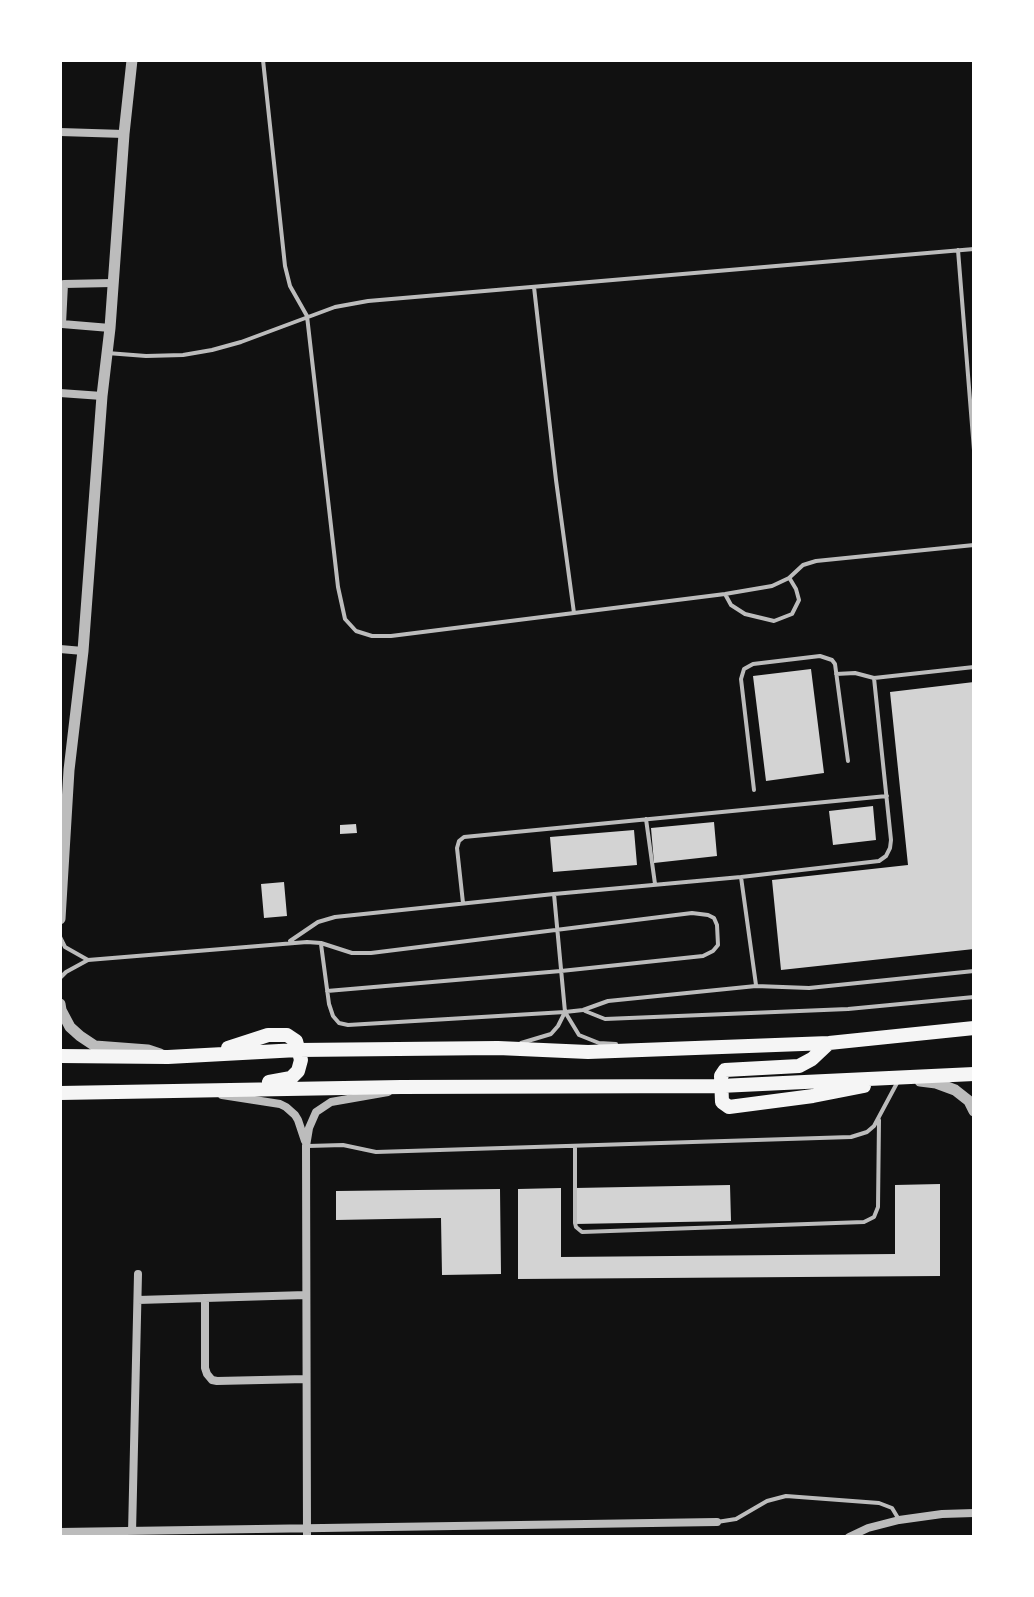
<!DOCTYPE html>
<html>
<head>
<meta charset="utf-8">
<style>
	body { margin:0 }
	#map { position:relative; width:1034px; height:1597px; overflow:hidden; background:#111; font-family:"Open Sans",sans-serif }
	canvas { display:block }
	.frame { position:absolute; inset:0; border:62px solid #fff; pointer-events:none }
</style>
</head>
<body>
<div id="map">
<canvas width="1034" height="1597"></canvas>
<div class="frame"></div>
</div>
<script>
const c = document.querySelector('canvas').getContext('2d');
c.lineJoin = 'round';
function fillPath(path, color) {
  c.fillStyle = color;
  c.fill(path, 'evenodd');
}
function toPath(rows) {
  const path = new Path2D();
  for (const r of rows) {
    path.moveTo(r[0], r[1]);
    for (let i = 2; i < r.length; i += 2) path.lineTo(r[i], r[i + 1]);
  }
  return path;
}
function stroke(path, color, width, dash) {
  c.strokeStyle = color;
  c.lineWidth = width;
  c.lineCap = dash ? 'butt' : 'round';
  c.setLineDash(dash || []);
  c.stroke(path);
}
fillPath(toPath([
	[811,669,824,773,766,781,753,676],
	[974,682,974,949,781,970,772,880,908,865,890,692],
	[873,806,876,840,833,845,829,811],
	[714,822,717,856,654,863,651,828],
	[356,824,357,833,340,834,340,825],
	[634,830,637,865,553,872,550,837],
	[284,882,287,916,264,918,261,884],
	[940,1184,940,1276,518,1279,518,1189,561,1188,561,1257,895,1254,895,1185],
	[730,1185,731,1221,575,1224,575,1188],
	[500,1189,501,1274,442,1275,441,1218,336,1220,336,1191]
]), '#d3d3d3');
stroke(toPath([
	[263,60,285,266,290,286,307,316,338,587,345,619,356,631,372,636,391,636,725,594,772,586,789,578,803,565,816,561,974,545],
	[958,250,974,450],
	[534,287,556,480,574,613],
	[107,353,146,356,183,355,212,350,241,342,335,307,368,301,974,249],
	[725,594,731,605,745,614,774,621,792,614,799,600,796,589,790,579],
	[836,674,855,673,874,678,974,667],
	[754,790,741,679,744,669,753,664,820,656,832,660,835,664,848,761],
	[646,819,655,884],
	[741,877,756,985],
	[554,894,565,1012,579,1035,599,1043,616,1044],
	[463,903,457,848,459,841,464,837,887,796],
	[60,937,65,947,88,960,307,942,321,943,352,953,371,953,692,913,708,915,714,918,717,925,718,945,713,951,703,956,561,971,327,991],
	[290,941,318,922,335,917,554,894,741,877,879,861,886,856,890,848,891,840,874,678],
	[321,944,329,1004,333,1016,339,1023,348,1025,565,1012,583,1010,608,1001,756,986,809,988,974,971],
	[60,978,66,972,88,960],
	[585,1011,605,1019,848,1009,974,997],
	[521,1043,551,1034,558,1026,565,1012],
	[308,1146,343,1145,376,1152,851,1137,867,1132,874,1126,897,1083],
	[575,1146,575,1223,576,1227,582,1232,864,1222,874,1217,878,1207,879,1120],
	[717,1522,736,1519,767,1501,786,1496,879,1503,892,1508,898,1518]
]), '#bcbcbc', 4);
stroke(toPath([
	[60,132,124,134],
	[110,328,62,324,64,284,112,283],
	[60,393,102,396],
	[60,649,83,651],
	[222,1095,280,1104,286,1107,295,1115,298,1120,305,1141],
	[205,1298,205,1368,207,1374,212,1380,217,1381,306,1379],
	[138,1300,306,1295],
	[60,1532,717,1522],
	[132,1533,138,1274],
	[307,1537,306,1146,309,1128,316,1112,331,1102,388,1092],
	[849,1537,868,1528,899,1520,942,1514,974,1513]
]), '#bcbcbc', 8);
stroke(toPath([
	[60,919,69,770,83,651,102,396,110,328,124,134,132,60],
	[60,1004,61,1010,70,1027,80,1036,95,1046,148,1050,160,1054],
	[920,1081,936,1083,955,1090,969,1101,974,1111]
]), '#bcbcbc', 11);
stroke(toPath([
	[829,1043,812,1059,799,1066,725,1070,721,1076,722,1102,729,1107,813,1096,864,1086],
	[228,1048,268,1035,287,1035,296,1041,301,1060,298,1071,291,1078,269,1082],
	[60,1056,168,1057,298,1050,498,1048,588,1052,829,1043,974,1028],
	[60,1093,401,1087,720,1086,974,1074]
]), '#f5f5f5', 14);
</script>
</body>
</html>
